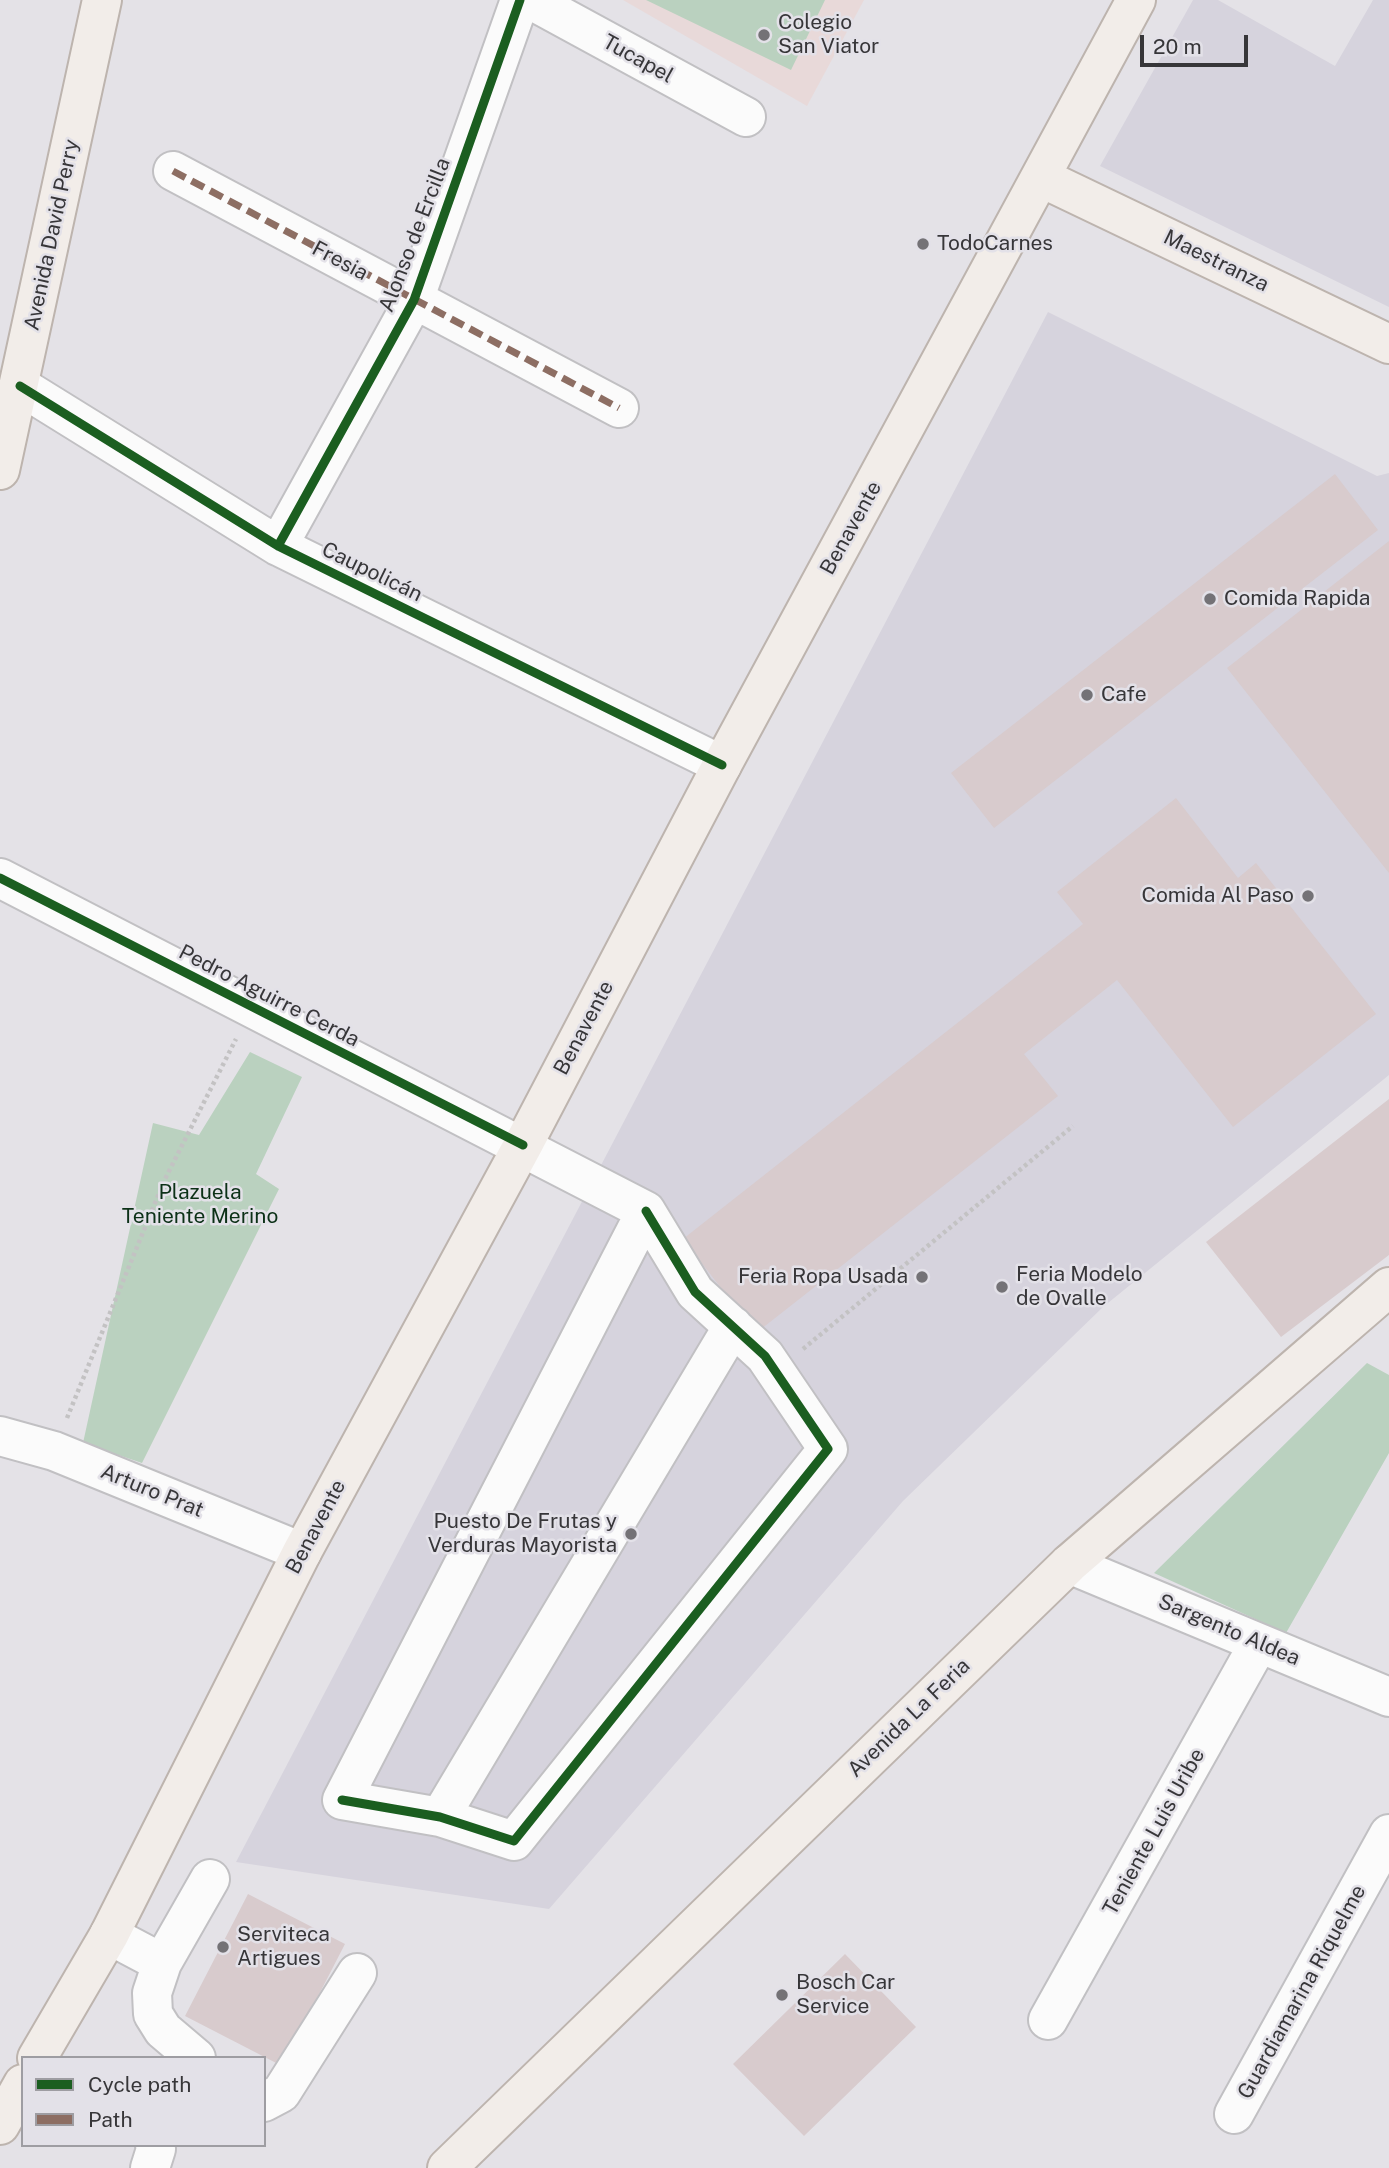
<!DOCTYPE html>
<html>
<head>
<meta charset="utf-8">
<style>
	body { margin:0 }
	#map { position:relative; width:1389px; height:2168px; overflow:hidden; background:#e4e2e7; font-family:"Public Sans",sans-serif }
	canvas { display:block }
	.legend { position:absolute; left:21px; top:2056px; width:245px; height:91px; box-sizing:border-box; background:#e3e1e8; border:2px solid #9e9da2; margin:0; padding:9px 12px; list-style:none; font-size:21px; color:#373639 }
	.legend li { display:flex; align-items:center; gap:14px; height:35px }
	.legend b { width:35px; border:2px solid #9e9da2 }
	.scale { position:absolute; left:1140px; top:35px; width:108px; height:32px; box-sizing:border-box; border:4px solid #373639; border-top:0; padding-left:9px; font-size:21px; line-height:24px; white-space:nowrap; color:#373639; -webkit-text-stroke:5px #e3e1e8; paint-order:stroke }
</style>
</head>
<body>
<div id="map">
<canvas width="1389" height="2168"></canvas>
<ul class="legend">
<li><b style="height:9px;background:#1b5e20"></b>Cycle path</li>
<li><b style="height:9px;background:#8d6e63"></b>Path</li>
</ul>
<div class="scale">20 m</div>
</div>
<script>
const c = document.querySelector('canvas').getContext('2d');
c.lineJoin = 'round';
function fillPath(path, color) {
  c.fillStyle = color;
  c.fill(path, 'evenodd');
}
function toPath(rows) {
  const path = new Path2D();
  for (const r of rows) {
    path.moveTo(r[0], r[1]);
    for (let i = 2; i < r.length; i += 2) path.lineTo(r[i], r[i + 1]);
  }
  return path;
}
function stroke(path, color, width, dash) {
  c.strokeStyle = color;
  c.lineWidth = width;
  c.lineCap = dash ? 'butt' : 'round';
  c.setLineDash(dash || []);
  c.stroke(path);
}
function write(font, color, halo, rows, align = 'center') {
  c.font = font + ' "Public Sans",sans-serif';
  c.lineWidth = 5;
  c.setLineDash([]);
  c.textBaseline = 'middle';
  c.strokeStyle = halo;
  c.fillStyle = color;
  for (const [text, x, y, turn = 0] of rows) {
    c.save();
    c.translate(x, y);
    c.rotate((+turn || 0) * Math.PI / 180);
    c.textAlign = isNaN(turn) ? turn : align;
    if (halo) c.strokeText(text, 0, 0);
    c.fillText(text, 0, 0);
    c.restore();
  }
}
fillPath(toPath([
	[1193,0,1218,0,1335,66,1373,0,1389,0,1389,307,1100,166],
	[1048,312,1377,476,1389,473,1389,1075,1103,1307,903,1501,549,1909,236,1862]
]), '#d6d3dd');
fillPath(toPath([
	[623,0,864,0,807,106]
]), '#e8d9d9');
fillPath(toPath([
	[646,0,825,0,791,70],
	[250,1052,302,1077,256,1174,279,1189,142,1463,83,1443,153,1123,199,1135],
	[1367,1363,1389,1375,1389,1453,1286,1633,1154,1573]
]), '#bad1bf');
fillPath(toPath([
	[1335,474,1378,530,994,828,951,773],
	[1389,541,1389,873,1227,668],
	[1176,798,1238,878,1256,863,1376,1014,1233,1127,1117,980,1024,1054,1058,1096,756,1333,683,1239,1083,924,1057,892],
	[1389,1099,1389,1255,1281,1337,1206,1242],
	[248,1894,345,1944,282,2066,185,2016],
	[845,1954,916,2027,804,2136,733,2064]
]), '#d8cbcd');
const minor = toPath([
	[531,0,746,117],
	[173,171,619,408],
	[20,386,278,546,722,765],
	[278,546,414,300,520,0],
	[0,878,646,1211,695,1292,765,1356,828,1449,514,1841,440,1817,342,1800,646,1211],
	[0,1436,54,1451,302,1552],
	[1069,1564,1389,1697],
	[440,1817,733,1326],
	[109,1935,162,1963],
	[1048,2020,1259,1643],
	[196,2058,163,2030,153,2014,152,1993,162,1963,210,1879],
	[264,2102,281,2093,357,1973],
	[1234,2114,1389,1834],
	[150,2168,156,2149,155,2145]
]);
const major = toPath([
	[1042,178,1389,344],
	[0,470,102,0],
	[37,2058,109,1935,302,1552,523,1145,722,765,1136,0],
	[0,2125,23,2084],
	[447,2168,1069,1564,1389,1287]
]);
stroke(minor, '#c1c0c3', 42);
stroke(major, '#bdb4ae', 42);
stroke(toPath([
	[803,1349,1073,1126],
	[67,1418,164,1181,236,1039]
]), '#c3c2c3', 4.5, [3.5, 3.5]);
stroke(minor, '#fbfbfb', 38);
stroke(major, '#f2ede9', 38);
stroke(toPath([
	[173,171,619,408]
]), '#8d6e63', 7, [14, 7]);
stroke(toPath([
	[20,386,278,546,722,765],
	[278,546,414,300,520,0],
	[0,878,523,1145],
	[342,1800,440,1817,514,1841,828,1449,765,1356,695,1292,646,1211]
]), '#1b5e20', 9);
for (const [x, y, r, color] of [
	[764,35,7,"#747276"],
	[923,244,7,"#747276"],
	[1210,599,7,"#747276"],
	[1087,695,7,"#747276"],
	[1308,896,7,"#747276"],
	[922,1277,7,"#747276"],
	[1002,1287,7,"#747276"],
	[631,1534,7,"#747276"],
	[223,1947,7,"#747276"],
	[782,1995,7,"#747276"]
]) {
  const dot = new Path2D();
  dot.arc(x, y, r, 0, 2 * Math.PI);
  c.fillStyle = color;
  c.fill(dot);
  stroke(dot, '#e3e1e8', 2.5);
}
write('21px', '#373639', '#e3e1e8', [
	["Colegio",778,23],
	["San Viator",778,47],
	["TodoCarnes",937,244],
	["Comida Rapida",1224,599],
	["Cafe",1101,695],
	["Comida Al Paso",1294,896,"right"],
	["Feria Modelo",1016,1275],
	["de Ovalle",1016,1299],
	["Feria Ropa Usada",908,1277,"right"],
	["Puesto De Frutas y",617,1522,"right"],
	["Verduras Mayorista",617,1546,"right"],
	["Serviteca",237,1935],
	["Artigues",237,1959],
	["Bosch Car",796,1983],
	["Service",796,2007]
], 'left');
write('21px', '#373639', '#e3e1e8', [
	["Tucapel",638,59,29],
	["Avenida David Perry",52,235,-78],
	["Alonso de Ercilla",415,235,-69],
	["Fresia",340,261,28],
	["Maestranza",1216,261,26],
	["Benavente",851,528,-61],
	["Caupolicán",372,572,26],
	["Pedro Aguirre Cerda",269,996,27],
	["Benavente",584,1028,-62],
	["Arturo Prat",152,1491,22],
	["Benavente",316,1527,-62],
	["Sargento Aldea",1229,1630,23],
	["Avenida La Feria",909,1718,-44],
	["Teniente Luis Uribe",1154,1832,-61],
	["Guardiamarina Riquelme",1302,1992,-61]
]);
write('21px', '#0c3117', '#e3e1e8', [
	["Plazuela",200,1193],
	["Teniente Merino",200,1217]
]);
</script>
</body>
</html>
